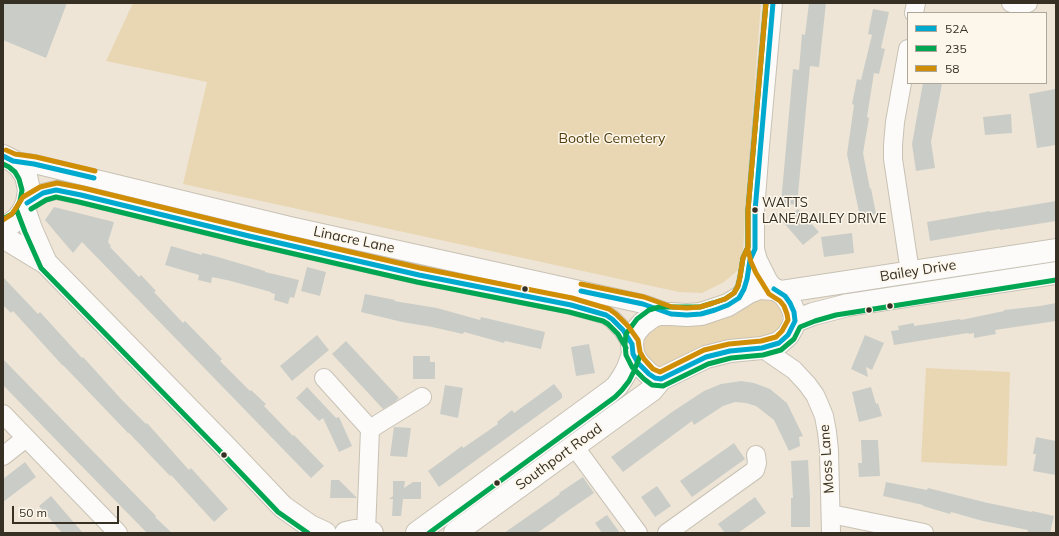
<!DOCTYPE html>
<html>
<head>
<meta charset="utf-8">
<style>
	body { margin:0 }
	#map { position:relative; width:1059px; height:536px; overflow:hidden; background:#eee5d6; font-family:Mulish,sans-serif }
	canvas { display:block }
	.frame { position:absolute; inset:0; border:4px solid #352f24; pointer-events:none }
	.legend { position:absolute; left:907px; top:12px; width:140px; height:72px; box-sizing:border-box; background:#fdf7eb; border:1px solid #ada79b; margin:0; padding:5px 7px; list-style:none; font-size:12px; color:#352f24 }
	.legend li { display:flex; align-items:center; gap:8px; height:20px }
	.legend b { width:20px; border:1px solid #ada79b }
	.scale { position:absolute; left:12px; top:506px; width:107px; height:18px; box-sizing:border-box; border:2px solid #352f24; border-top:0; padding-left:5px; font-size:12px; line-height:14px; white-space:nowrap; color:#352f24; -webkit-text-stroke:3px #fdf7eb; paint-order:stroke }
</style>
</head>
<body>
<div id="map">
<canvas width="1059" height="536"></canvas>
<div class="frame"></div>
<ul class="legend">
<li><b style="height:5px;background:#00a9ce"></b>52A</li>
<li><b style="height:5px;background:#00a651"></b>235</li>
<li><b style="height:5px;background:#d08e07"></b>58</li>
</ul>
<div class="scale">50 m</div>
</div>
<script>
const c = document.querySelector('canvas').getContext('2d');
c.lineJoin = 'round';
function fillPath(path, color) {
  c.fillStyle = color;
  c.fill(path, 'evenodd');
}
function toPath(rows) {
  const path = new Path2D();
  for (const r of rows) {
    path.moveTo(r[0], r[1]);
    for (let i = 2; i < r.length; i += 2) path.lineTo(r[i], r[i + 1]);
  }
  return path;
}
function stroke(path, color, width, dash) {
  c.strokeStyle = color;
  c.lineWidth = width;
  c.lineCap = dash ? 'butt' : 'round';
  c.setLineDash(dash || []);
  c.stroke(path);
}
function write(font, color, halo, rows, align = 'center') {
  c.font = font + ' Mulish,sans-serif';
  c.lineWidth = 3;
  c.setLineDash([]);
  c.textBaseline = 'middle';
  c.strokeStyle = halo;
  c.fillStyle = color;
  for (const [text, x, y, turn = 0] of rows) {
    c.save();
    c.translate(x, y);
    c.rotate((+turn || 0) * Math.PI / 180);
    c.textAlign = isNaN(turn) ? turn : align;
    if (halo) c.strokeText(text, 0, 0);
    c.fillText(text, 0, 0);
    c.restore();
  }
}
fillPath(toPath([
	[133,3,761,3,746,194,743,253,737,271,724,282,702,293,679,292,183,184,207,82,106,61],
	[761,299,772,301,777,305,781,310,782,316,782,323,779,329,773,334,662,367,657,367,644,356,642,339,651,326],
	[926,368,1010,372,1007,466,921,462]
]), '#e9d7b3');
fillPath(toPath([
	[3,3,67,3,46,58,3,40],
	[809,3,826,3,819,67,810,66,797,205,781,203,793,69,799,70,802,34,805,35],
	[873,9,889,12,881,48,885,49,879,74,874,73,867,117,869,118,863,153,870,189,871,188,876,214,860,217,847,154,854,105,852,104,857,79,861,80,872,35,868,34],
	[923,83,935,83,942,84,931,142,935,168,916,171,912,144],
	[1055,89,1056,96,1056,145,1037,148,1029,94],
	[1011,114,1012,133,985,135,983,117],
	[1056,201,1056,221,1000,230,1000,229,930,241,927,222,990,211,990,212],
	[54,207,114,222,108,242,111,246,110,247,139,277,141,275,156,291,154,292,183,323,185,321,222,359,220,361,250,391,251,390,266,404,264,406,293,436,294,435,324,466,311,478,82,242,73,253,45,220],
	[798,209,819,232,803,245,783,222],
	[852,233,854,253,824,257,821,237],
	[171,246,202,255,202,253,218,257,265,271,265,272,299,280,294,298,290,297,288,304,274,300,275,294,271,293,271,292,227,280,226,280,212,277,211,283,198,280,199,275,165,265],
	[307,267,326,272,320,296,301,291],
	[3,277,38,314,40,312,82,358,83,357,122,400,146,424,147,423,189,470,191,468,228,509,214,522,171,475,170,476,129,433,128,433,106,410,63,365,63,366,13,311,11,313,3,305],
	[365,294,395,300,394,301,437,308,480,320,481,317,545,332,541,349,505,341,504,343,464,332,463,334,432,327,402,322,361,312],
	[1056,303,1056,321,995,330,996,334,974,338,974,333,969,334,968,333,894,345,891,331,899,330,898,326,914,323,914,326,960,319,961,320,1004,311,1004,310,1040,306],
	[317,335,329,350,292,381,280,366],
	[865,335,884,343,872,370,866,367,868,377,851,369],
	[346,341,399,398,395,402,383,409,332,354],
	[589,344,595,373,576,376,571,347],
	[413,356,430,356,430,362,435,362,435,379,413,379],
	[3,359,156,516,155,517,172,533,147,533,58,442,3,385],
	[741,381,754,383,770,389,787,403,803,436,799,437,800,446,789,451,774,420,756,406,746,403,735,402,723,406,694,425,692,421,623,472,611,457,672,412,704,391,721,384],
	[554,384,562,394,562,398,439,487,428,471,462,446,463,448,498,424,497,422,512,410,514,413],
	[445,385,463,388,458,418,440,414],
	[307,387,336,418,339,417,352,446,339,452,323,418,319,421,296,398],
	[871,387,876,404,878,403,882,416,859,422,852,392],
	[394,427,411,428,407,457,390,456],
	[1036,437,1056,441,1056,475,1033,471,1036,454,1033,454],
	[861,440,878,440,880,476,859,477,858,463,862,463],
	[734,443,745,459,692,497,680,481],
	[808,460,810,498,810,527,791,527,791,498,793,498,791,461],
	[25,462,36,477,3,502,3,479],
	[583,477,594,493,556,519,556,520,537,533,504,533,560,494,559,493],
	[331,480,339,480,357,498,330,498],
	[393,481,405,481,404,488,413,482,421,482,421,499,403,499,401,516,392,516,393,499,389,499,393,496],
	[886,482,927,490,928,488,988,503,1032,512,1032,511,1054,516,1050,533,1027,533,1028,530,983,521,951,512,950,514,923,506,923,505,883,496],
	[657,486,671,506,655,517,641,497],
	[51,496,83,533,62,533,39,506],
	[755,497,766,513,738,533,725,533,718,524],
	[607,515,620,533,602,533,595,523]
]), '#cacdc7');
const minor = toPath([
	[773,3,760,146,755,211,755,249,758,260,768,280,774,289],
	[1011,3,1024,4,1028,3],
	[914,13,916,3],
	[908,49,895,122,893,145,893,159,910,272],
	[13,161,34,164,290,226,643,304,671,314],
	[27,203,43,193,56,190,81,195,249,236,419,275,571,305,606,315,612,319,623,330,632,344],
	[739,298,744,289,747,279,750,260,755,249],
	[762,348,794,370,807,384,815,395,819,404,824,416,827,432,829,450,831,533],
	[324,378,370,429,366,532],
	[3,414,118,533],
	[370,429,422,397],
	[574,446,638,533],
	[3,456,26,438],
	[831,514,924,533],
	[667,533,755,470,757,463,756,455]
]);
const major = toPath([
	[3,156,13,161,20,167,26,176,29,190,27,203,22,213,17,219,9,225,3,227],
	[24,209,31,229,46,263],
	[3,237,46,263,223,444,283,507,310,526,325,533],
	[759,288,774,289,780,292,785,296,790,303,794,312,795,321,792,328,788,335,779,343,762,348,730,351,706,357,661,379,655,378,649,374,638,363,633,354,632,344,633,336,637,330,642,324,653,316,660,314,671,314,687,315,701,314,728,305,749,292,759,288],
	[780,292,1056,250],
	[795,321,813,314,848,305,1056,273],
	[346,533,355,531,372,533],
	[417,533,610,392,617,386,623,377,628,368,633,354],
	[455,533,620,413,652,390,661,379]
]);
stroke(minor, '#c8c2b5', 20);
stroke(major, '#c8c2b5', 24);
stroke(minor, '#fcfbf9', 18);
stroke(major, '#fcfbf9', 22);
stroke(toPath([
	[3,156,13,161,34,164,94,178],
	[27,203,43,193,56,190,81,195,249,236,419,275,571,305,606,315,612,319,623,330,632,344,633,354,638,363,649,374,655,378,661,379,706,357,730,351,762,348,779,343,788,335,795,321,794,312,790,303,785,296,774,289],
	[581,291,643,304,671,314,687,315,701,314,715,310,728,305,739,298],
	[739,298,744,289,747,279,750,260,755,249,755,211,773,3]
]), '#00a9ce', 5);
stroke(toPath([
	[766,3,748,210,748,247,743,258,740,277,738,286,734,293,725,299,713,303,700,307,659,307,649,310,637,319,626,334,625,344,626,355,632,367,644,379,652,385,663,386,708,364,731,358,763,355,781,350,794,339,800,327,815,321,836,315,1056,280],
	[3,164,9,167,15,172,19,179,22,190,20,201,16,209,12,214,3,219],
	[31,209,46,200,56,197,79,202,247,243,417,282,569,312,603,321,608,324,618,334,626,348],
	[17,211,25,232,41,268,218,449,278,512,308,533],
	[429,533,615,397,622,390,629,381,634,371,640,356]
]), '#00a651', 5);
stroke(toPath([
	[6,150,15,154,36,157,95,171],
	[3,220,12,214,23,197,40,187,57,183,83,188,251,229,420,268,572,298,609,309,616,314,628,326,638,340,640,352,644,359,653,369,660,372,704,350,729,344,761,341,776,337,782,331,788,320,787,314,784,306,780,301,769,294,756,273,751,262,748,250,748,210,766,3],
	[581,284,644,297,672,307,687,308,700,307,713,303,725,299,734,293,738,286,740,277,743,258,748,247,748,232]
]), '#d08e07', 5);
for (const [x, y, r, color] of [
	[755,210,3.5,"#352f24"],
	[525,289,3.5,"#352f24"],
	[890,306,3.5,"#352f24"],
	[869,310,3.5,"#352f24"],
	[224,455,3.5,"#352f24"],
	[497,483,3.5,"#352f24"]
]) {
  const dot = new Path2D();
  dot.arc(x, y, r, 0, 2 * Math.PI);
  c.fillStyle = color;
  c.fill(dot);
  stroke(dot, '#fdf7eb', 1.5);
}
write('13px', '#352f24', '#fdf7eb', [
	["WATTS",762,203],
	["LANE/BAILEY DRIVE",762,219]
], 'left');
write('14px', '#513c0b', '#fdf7eb', [
	["Bootle Cemetery",612,139]
]);
write('14px', '#352f24', '#fdf7eb', [
	["Linacre Lane",354,240,12],
	["Bailey Drive",918,271,-9],
	["Southport Road",559,457,-36],
	["Moss Lane",827,459,-94]
]);
</script>
</body>
</html>
